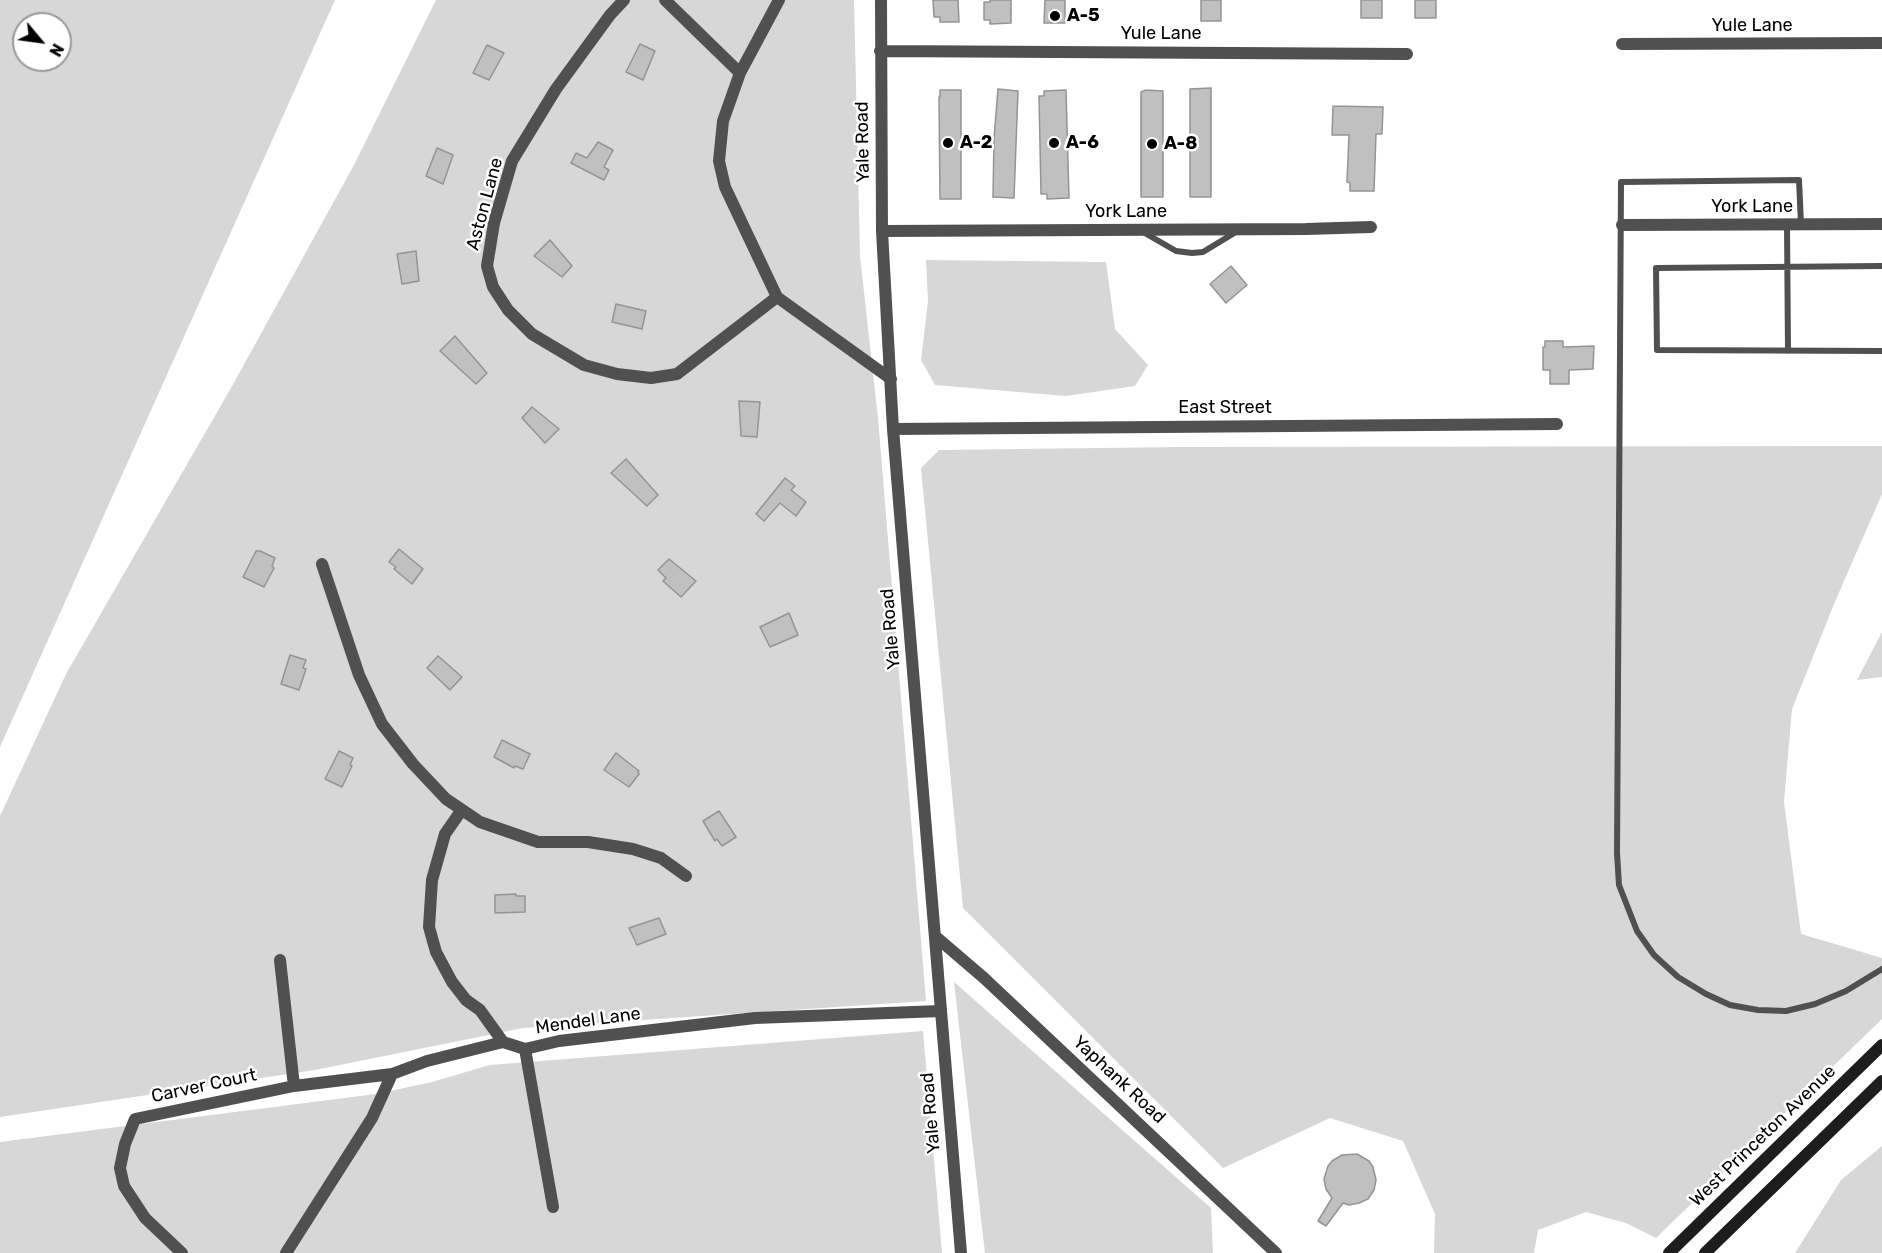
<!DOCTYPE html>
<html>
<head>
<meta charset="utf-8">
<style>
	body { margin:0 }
	#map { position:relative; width:1882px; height:1253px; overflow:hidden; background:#fff; font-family:Rubik,sans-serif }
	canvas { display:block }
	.north { position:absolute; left:12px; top:12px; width:60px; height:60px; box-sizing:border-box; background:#fff; border:2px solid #999; border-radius:50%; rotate:119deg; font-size:16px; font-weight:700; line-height:24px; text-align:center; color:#000 }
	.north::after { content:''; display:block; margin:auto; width:21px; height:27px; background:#000; clip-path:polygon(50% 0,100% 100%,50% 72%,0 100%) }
</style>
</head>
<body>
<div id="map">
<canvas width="1882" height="1253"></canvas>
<div class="north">N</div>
</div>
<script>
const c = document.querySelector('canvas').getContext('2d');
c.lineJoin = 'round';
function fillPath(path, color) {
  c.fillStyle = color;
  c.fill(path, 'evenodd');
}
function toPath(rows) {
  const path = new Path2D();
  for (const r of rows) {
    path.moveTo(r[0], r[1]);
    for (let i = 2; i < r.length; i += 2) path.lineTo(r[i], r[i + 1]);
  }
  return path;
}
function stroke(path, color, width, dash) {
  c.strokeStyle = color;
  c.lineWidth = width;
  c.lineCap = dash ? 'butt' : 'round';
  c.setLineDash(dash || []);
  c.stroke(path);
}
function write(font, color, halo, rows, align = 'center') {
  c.font = font + ' Rubik,sans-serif';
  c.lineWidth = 5;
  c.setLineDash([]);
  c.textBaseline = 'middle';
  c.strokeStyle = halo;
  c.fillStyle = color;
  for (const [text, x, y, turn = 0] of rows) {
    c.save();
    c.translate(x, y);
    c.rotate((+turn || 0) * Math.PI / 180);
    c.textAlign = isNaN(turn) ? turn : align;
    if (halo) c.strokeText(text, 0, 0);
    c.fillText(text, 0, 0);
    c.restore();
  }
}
fillPath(toPath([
	[0,0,335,0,0,747],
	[24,24,60,24,60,60,24,60],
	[436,0,854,0,860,256,878,418,926,1001,523,1028,315,1070,0,1117,0,816,66,674,231,388,354,165],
	[926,260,1106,262,1115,329,1148,365,1135,386,1066,396,935,385,921,360,928,301],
	[1882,446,1882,494,1834,604,1792,709,1784,802,1801,934,1882,958,1882,1019,1656,1238,1626,1223,1586,1212,1538,1230,1534,1253,1434,1253,1435,1214,1403,1141,1330,1118,1223,1168,963,908,921,468,939,450,1181,447],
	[1882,632,1882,677,1857,680],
	[954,982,1211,1208,1213,1253,985,1253],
	[923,1031,942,1253,0,1253,0,1142,376,1094,432,1082,490,1065],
	[1882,1146,1882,1253,1795,1253,1841,1180]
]), '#d7d7d7');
const building = toPath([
	[933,0,958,0,959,22,940,22,940,17,934,17,933,0],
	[990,0,1011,0,1011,23,990,24,990,20,984,20,984,2,990,2,990,0],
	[1045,0,1065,0,1065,23,1044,23,1045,0],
	[1201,0,1221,0,1221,21,1201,21,1201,0],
	[1361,0,1382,0,1382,18,1361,18,1361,0],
	[1415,0,1436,0,1436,18,1415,18,1415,0],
	[640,44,655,51,643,80,626,72,640,44],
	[487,45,504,53,489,80,473,73,487,45],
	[1211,88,1211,197,1190,197,1190,89,1211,88],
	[998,89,1018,91,1014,198,993,197,994,138,998,89],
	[940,90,961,90,961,199,940,199,939,97,940,97,940,90],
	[1066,90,1069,198,1047,199,1047,194,1041,194,1039,96,1044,96,1044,91,1066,90],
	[1146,90,1163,91,1163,197,1141,197,1141,92,1146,90],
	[1333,106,1383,107,1382,134,1376,134,1374,191,1350,191,1350,183,1347,182,1349,135,1332,135,1333,106],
	[598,142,613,150,604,167,609,170,604,180,571,163,576,153,587,158,598,142],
	[437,148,453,155,443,184,426,176,437,148],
	[550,240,572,266,562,277,534,256,550,240],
	[416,251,419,281,402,284,397,254,416,251],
	[1231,266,1247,285,1226,303,1210,284,1231,266],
	[616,304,646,311,642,329,612,322,616,304],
	[455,336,487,373,476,384,440,351,455,336],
	[1545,341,1563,341,1563,347,1594,346,1593,369,1569,370,1569,384,1550,384,1550,370,1543,370,1543,347,1545,347,1545,341],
	[739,401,760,402,757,437,741,436,739,401],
	[532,407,559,429,545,443,522,418,532,407],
	[626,459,658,495,647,506,611,473,626,459],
	[785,478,795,486,791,490,806,502,796,516,780,503,764,521,756,514,785,478],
	[399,549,423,569,412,584,394,569,396,567,389,562,399,549],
	[256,551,260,551,275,558,272,566,274,568,264,587,243,577,256,551],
	[669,559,696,581,681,597,663,581,666,578,658,570,669,559],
	[789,613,798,635,770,647,760,627,789,613],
	[290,655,306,660,303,668,306,669,299,690,281,684,290,655],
	[438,656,462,677,450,690,427,668,438,656],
	[502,740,530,754,523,769,515,766,514,768,494,757,502,740],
	[339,751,353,758,350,765,352,766,342,787,325,779,339,751],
	[616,753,639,771,638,772,639,774,629,787,604,770,616,753],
	[719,811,736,837,722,846,717,839,715,841,703,821,719,811],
	[516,894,516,896,525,896,525,912,495,913,495,895,516,894],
	[659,918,666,934,637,945,629,928,659,918],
	[1357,1154,1369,1161,1373,1167,1376,1180,1374,1190,1368,1199,1359,1203,1349,1205,1343,1203,1326,1226,1318,1221,1332,1198,1326,1189,1324,1179,1328,1166,1332,1161,1342,1155,1357,1154]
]);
fillPath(building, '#c0c0c0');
stroke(building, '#949494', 1.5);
stroke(toPath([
	[1801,224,1799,180,1621,182,1617,853,1619,885,1637,931,1654,955,1678,977,1706,994,1730,1005,1758,1010,1786,1011,1815,1004,1846,991,1882,969],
	[1787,225,1788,351],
	[1143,232,1176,251,1192,253,1203,252,1236,232],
	[1882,266,1656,268,1657,350,1882,351]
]), '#505050', 6);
stroke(toPath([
	[624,0,610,15,556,89,512,161,494,223,487,266,493,287,508,310,532,334,584,365,617,374,651,378,677,374,777,297,725,187,719,161,723,121,740,73,779,0],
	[665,0,740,73],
	[881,0,882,231,893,429,961,1253],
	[1622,44,1882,43],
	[880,51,1407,54],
	[1622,225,1882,224],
	[882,231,1306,229,1371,227],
	[777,297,891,379],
	[893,429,1557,424],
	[322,564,359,675,382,724,413,764,446,799,480,822,538,842,588,842,633,849,661,858,686,876],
	[461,811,445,834,432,880,429,927,436,952,452,982,466,1000,480,1010,503,1042,525,1049,559,1041,755,1018,941,1011],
	[935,936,984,978,1276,1253],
	[280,960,294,1086],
	[525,1049,553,1207],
	[182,1253,145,1218,124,1186,120,1168,125,1144,135,1119,294,1086,392,1074,427,1061,503,1042],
	[286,1253,372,1118,392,1074]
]), '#505050', 12);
stroke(toPath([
	[1669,1253,1882,1045],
	[1705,1253,1882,1081]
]), '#1d1d1d', 12);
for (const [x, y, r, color] of [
	[1055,16,6,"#000"],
	[948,143,6,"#000"],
	[1054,143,6,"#000"],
	[1152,144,6,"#000"]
]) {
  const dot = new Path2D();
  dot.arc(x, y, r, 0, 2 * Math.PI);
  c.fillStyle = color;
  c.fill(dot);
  stroke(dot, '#fff', 2);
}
write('bold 18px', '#000', '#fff', [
	["A-5",1067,16],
	["A-2",960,143],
	["A-6",1066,143],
	["A-8",1164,144]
], 'left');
write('18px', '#000', '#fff', [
	["Yule Lane",1752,26],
	["Yule Lane",1161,34],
	["Yale Road",863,142,-91],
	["Aston Lane",485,204,-75],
	["York Lane",1752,207],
	["York Lane",1126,212],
	["East Street",1225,408],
	["Yale Road",891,629,-95],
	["Mendel Lane",588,1021,-8],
	["Yaphank Road",1119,1080,43],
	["Carver Court",204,1086,-12],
	["Yale Road",931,1113,-95],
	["West Princeton Avenue",1763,1136,-44]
]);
</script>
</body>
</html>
